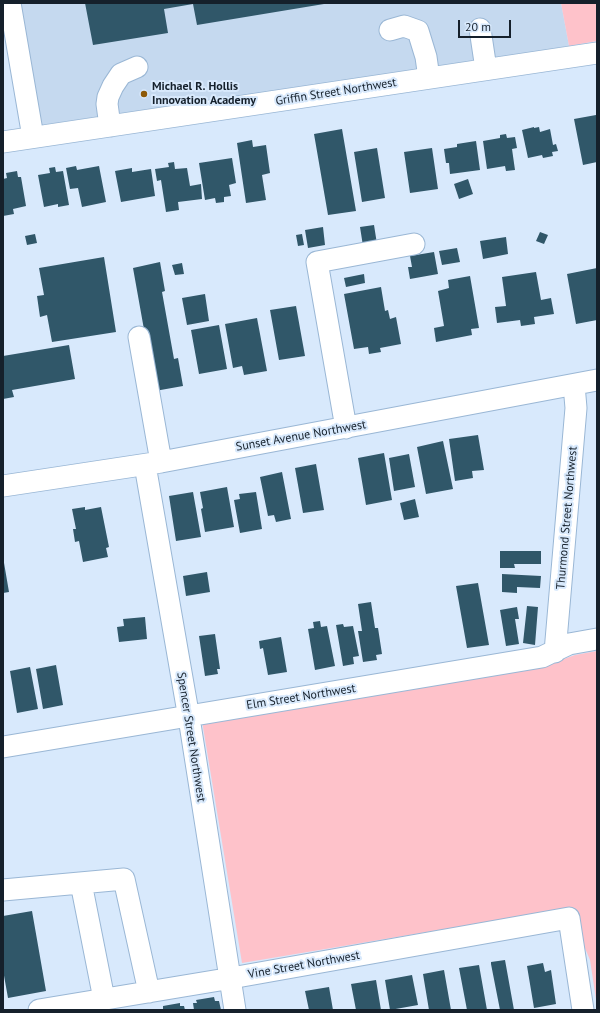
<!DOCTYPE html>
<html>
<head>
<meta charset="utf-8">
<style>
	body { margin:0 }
	#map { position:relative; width:600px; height:1013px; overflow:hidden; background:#d8e9fc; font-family:"PT Sans",sans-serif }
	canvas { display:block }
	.frame { position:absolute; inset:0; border:4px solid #15202b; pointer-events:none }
	.scale { position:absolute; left:458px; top:20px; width:53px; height:18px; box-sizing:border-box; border:2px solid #15202b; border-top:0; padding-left:5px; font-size:12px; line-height:14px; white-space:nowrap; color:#15202b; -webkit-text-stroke:3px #d8e9fc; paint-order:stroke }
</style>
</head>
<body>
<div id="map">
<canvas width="600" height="1013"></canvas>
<div class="frame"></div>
<div class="scale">20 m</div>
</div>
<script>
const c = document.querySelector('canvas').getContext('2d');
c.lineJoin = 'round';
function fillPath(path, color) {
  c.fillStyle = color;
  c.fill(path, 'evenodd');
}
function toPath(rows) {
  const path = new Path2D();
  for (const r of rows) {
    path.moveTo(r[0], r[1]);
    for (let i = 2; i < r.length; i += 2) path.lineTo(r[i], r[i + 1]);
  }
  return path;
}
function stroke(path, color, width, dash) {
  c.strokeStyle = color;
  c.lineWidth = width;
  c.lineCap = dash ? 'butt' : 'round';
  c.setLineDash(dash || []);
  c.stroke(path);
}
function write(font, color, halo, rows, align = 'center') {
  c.font = font + ' "PT Sans",sans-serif';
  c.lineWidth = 4;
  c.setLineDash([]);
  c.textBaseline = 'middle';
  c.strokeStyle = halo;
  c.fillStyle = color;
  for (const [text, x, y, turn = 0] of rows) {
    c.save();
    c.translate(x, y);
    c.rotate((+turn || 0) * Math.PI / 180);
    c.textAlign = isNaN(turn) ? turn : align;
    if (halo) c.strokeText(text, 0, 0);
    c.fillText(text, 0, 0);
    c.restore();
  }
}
fillPath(toPath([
	[21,3,561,3,569,46,476,62,464,63,41,125]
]), '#c5d9ef');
fillPath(toPath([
	[561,3,597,3,597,41,569,46],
	[597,651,597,1006,590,960,570,913,558,910,242,963,202,721,539,668,575,655]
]), '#fec2ca');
fillPath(toPath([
	[85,3,324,3,324,4,197,25,193,4,164,9,168,33,93,45],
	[596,115,597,162,583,165,574,119],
	[534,127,534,128,539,127,540,132,550,129,553,145,556,144,558,151,552,152,553,156,543,158,542,155,528,158,522,130],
	[342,129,356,211,328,215,314,134],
	[506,134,507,138,515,137,517,148,512,149,515,170,506,171,505,166,487,169,483,141,500,138,500,135],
	[252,140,253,147,266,145,270,173,262,175,266,200,246,203,237,143],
	[476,141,480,170,450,174,449,163,446,163,444,149,457,147,457,144],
	[377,148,385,198,362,202,354,152],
	[432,148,438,189,410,193,404,152],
	[232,158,236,183,229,185,231,196,224,197,224,202,216,203,215,198,205,200,199,163],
	[174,162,175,169,187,168,190,186,201,184,202,199,178,202,179,210,166,212,161,180,157,181,155,169,169,167,168,163],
	[76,166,77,170,99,166,106,202,82,207,78,188,70,189,66,168],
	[55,167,56,172,63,171,69,205,58,207,58,204,44,207,38,175,50,173,49,168],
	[132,168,132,172,151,169,155,196,121,202,115,171],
	[17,171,18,177,21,177,26,206,13,209,14,214,3,216,3,179,7,178,6,173],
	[468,179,473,194,459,199,454,184],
	[374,225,377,244,363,246,360,227],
	[323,227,325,245,308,248,305,230],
	[540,232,548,235,544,244,536,241],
	[35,234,37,243,27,245,25,236],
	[302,234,304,245,298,246,296,235],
	[506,237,508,254,483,259,480,241],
	[457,248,460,262,442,265,439,251],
	[434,252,438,274,410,279,408,267,412,267,410,256],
	[104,257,116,332,52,342,47,315,40,317,37,296,44,295,39,268],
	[160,262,165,291,162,292,174,359,178,358,183,386,155,391,133,268],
	[182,263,184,274,175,275,172,265],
	[597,268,597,320,576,324,567,274],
	[536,272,541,300,551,298,554,314,534,317,535,324,521,326,520,320,497,323,495,307,506,306,502,277],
	[364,274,365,283,346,287,344,278],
	[470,276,479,328,471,329,472,335,436,342,434,328,444,326,438,291,449,288,448,280],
	[381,287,385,311,388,310,390,319,396,317,401,344,380,348,381,352,369,354,368,347,354,349,344,294],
	[205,294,209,321,187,325,182,298],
	[296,306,305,356,279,360,270,310],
	[257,318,267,371,244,375,242,366,233,368,225,324],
	[219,325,227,369,199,374,191,330],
	[69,345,75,379,12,390,14,397,3,399,3,356],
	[478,435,484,470,472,471,473,478,455,481,449,439],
	[443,441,453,489,426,494,417,447],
	[384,453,392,500,366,505,358,458],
	[409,454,415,487,394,491,389,458],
	[316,464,324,510,303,513,295,468],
	[282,472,291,519,276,522,274,515,268,516,260,477],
	[227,487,234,527,205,532,201,509,203,508,200,492],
	[193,492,201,537,176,541,169,496],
	[256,492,262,529,240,533,234,500,240,499,239,494],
	[415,499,419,517,404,520,400,503],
	[85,507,85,510,101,507,109,547,106,548,108,557,83,562,79,541,75,542,73,529,76,529,72,509],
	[500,551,541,551,541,564,514,564,515,568,500,568],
	[3,557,9,592,3,593],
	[207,572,210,592,186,596,183,576],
	[502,574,541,576,540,588,517,587,517,593,502,592],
	[478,583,489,645,467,648,456,586],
	[371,602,375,628,378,628,382,654,376,655,377,660,363,662,358,631,362,631,358,604],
	[527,606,538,607,535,645,523,643],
	[517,607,519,619,515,619,519,644,506,646,500,610],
	[145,617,147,639,119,642,117,627,124,626,123,619],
	[320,621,321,627,327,626,335,666,315,670,308,629,314,628,313,622],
	[343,624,344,627,353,626,359,656,353,657,354,664,343,666,336,625],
	[215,634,220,669,217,669,218,674,205,676,199,636],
	[281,637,287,672,268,675,263,648,260,649,259,641],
	[56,665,63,705,43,709,36,669],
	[30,667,38,709,17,713,10,671],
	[32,911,46,991,8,998,3,970,3,916],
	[505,960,514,1010,500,1010,491,964,491,962],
	[543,963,545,972,551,970,556,1004,534,1008,527,966],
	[479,965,487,1010,467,1010,459,968],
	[444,970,451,1010,429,1010,423,974],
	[412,975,418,1005,390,1010,385,980],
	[376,980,381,1010,356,1010,351,984],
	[329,987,333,1010,309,1010,305,991],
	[214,997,215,1001,219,1001,221,1010,194,1010,193,1003,197,1003,196,1000],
	[180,1003,180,1006,184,1006,185,1010,163,1010,163,1006]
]), '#305769');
const minor = toPath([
	[10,3,33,137],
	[480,29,486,69],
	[390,30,404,26,418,31,426,57,429,78],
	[110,126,107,104,108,97,113,86,121,74,137,67],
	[3,142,597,53],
	[139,337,161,462],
	[346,428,317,262,414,244],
	[145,465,190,724,235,1010],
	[3,486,161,462,597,380],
	[555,652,576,408,574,385],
	[3,747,542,657,569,644,597,639],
	[81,883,104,999],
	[3,890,124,879,149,992],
	[39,1010,220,980,569,918,583,1010]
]);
stroke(minor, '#9ab7d5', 23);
stroke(minor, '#fff', 21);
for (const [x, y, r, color] of [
	[144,94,4,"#8d5907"]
]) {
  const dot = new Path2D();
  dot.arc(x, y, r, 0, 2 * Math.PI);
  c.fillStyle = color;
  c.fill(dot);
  stroke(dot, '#d8e9fc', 1.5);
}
write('bold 12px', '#15202b', '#d8e9fc', [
	["Michael R. Hollis",152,87],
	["Innovation Academy",152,101]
], 'left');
write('12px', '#15202b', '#d8e9fc', [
	["Griffin Street Northwest",336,92,-9],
	["Sunset Avenue Northwest",301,436,-10],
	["Thurmond Street Northwest",567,518,-85],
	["Elm Street Northwest",301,697,-9],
	["Spencer Street Northwest",191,737,81],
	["Vine Street Northwest",304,965,-10]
]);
</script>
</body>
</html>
